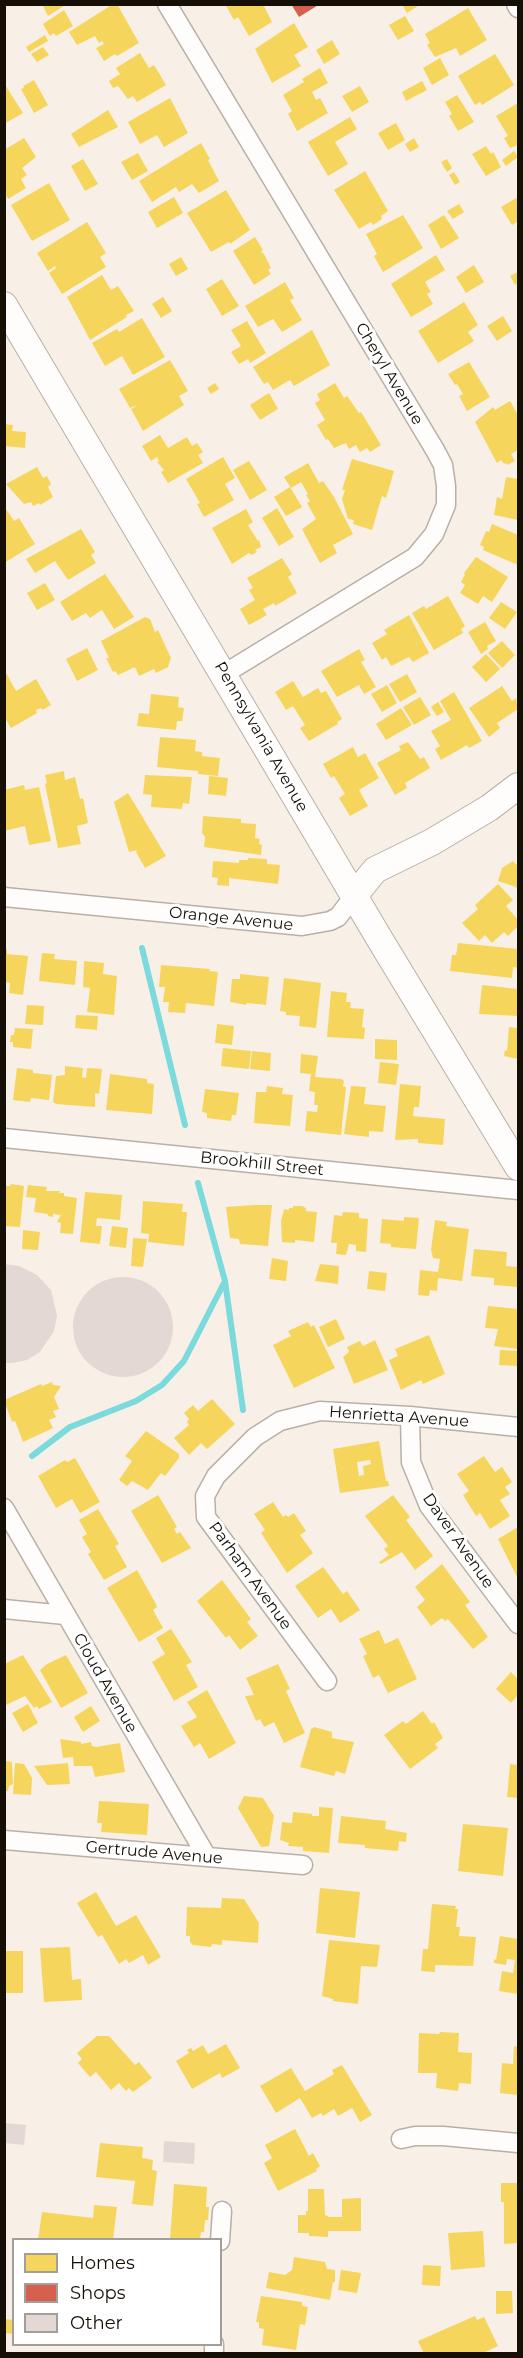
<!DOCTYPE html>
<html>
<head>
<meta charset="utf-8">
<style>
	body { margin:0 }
	#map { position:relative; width:523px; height:2358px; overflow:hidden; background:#f8f0e7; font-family:Montserrat,sans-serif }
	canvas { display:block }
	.frame { position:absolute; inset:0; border:6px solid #160f06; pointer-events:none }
	.legend { position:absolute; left:12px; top:2238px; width:210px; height:108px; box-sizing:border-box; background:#fff; border:2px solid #a29f9b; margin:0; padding:8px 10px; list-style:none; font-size:18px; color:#160f06 }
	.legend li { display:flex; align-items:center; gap:12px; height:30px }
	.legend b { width:30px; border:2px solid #a29f9b }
</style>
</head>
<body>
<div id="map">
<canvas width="523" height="2358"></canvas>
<div class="frame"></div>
<ul class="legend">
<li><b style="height:16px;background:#f6d55c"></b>Homes</li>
<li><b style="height:16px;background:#d6604d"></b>Shops</li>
<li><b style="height:16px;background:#e3d8d3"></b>Other</li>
</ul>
</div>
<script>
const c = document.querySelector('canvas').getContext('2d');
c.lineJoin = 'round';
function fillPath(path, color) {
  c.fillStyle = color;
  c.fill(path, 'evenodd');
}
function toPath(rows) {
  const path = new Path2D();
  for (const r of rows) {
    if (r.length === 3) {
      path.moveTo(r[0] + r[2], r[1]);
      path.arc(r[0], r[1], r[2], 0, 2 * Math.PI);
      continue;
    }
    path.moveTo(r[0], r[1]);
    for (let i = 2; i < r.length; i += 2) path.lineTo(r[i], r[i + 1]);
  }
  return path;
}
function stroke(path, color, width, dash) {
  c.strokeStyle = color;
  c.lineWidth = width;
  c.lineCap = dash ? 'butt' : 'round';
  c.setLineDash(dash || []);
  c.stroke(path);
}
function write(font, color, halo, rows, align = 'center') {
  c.font = font + ' Montserrat,sans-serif';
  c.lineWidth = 6;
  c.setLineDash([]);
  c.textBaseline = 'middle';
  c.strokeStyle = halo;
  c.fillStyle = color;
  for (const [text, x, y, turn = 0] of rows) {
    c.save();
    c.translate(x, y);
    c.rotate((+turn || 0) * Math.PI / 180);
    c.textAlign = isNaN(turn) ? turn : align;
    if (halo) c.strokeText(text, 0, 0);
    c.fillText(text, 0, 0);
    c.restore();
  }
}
fillPath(toPath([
	[42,4,67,4,48,16],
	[113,4,117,4,139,43,117,56,115,54,104,61,96,48,104,44,102,41,99,43,95,36,77,45,69,32],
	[225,4,263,4,272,22,249,36,238,17,234,20],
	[402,4,421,4,407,13],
	[468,8,487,40,460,56,456,48,435,57,427,45,430,43,425,34],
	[64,10,73,26,56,36,54,33,50,36,43,24],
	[405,16,414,31,398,40,389,25],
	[294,23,308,47,294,55,301,66,272,83,255,49],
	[45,35,48,41,29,52,26,47],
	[332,40,340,54,324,64,316,50],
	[43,47,49,55,37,62,31,54],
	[140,53,149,68,154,65,166,85,137,102,133,96,128,99,118,86,113,88,109,81,120,74,116,68],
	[495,54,514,85,482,105,480,102,475,105,458,76],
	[440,58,449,75,432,85,423,68],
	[320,68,328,83,312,92,316,100,320,98,328,113,297,131,288,114,292,111,283,95,304,82,302,79],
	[34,80,48,105,34,113,21,89,24,88,23,86],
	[422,81,427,90,406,101,402,92],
	[4,83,23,113,4,124],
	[360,86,369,102,352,112,342,96],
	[457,95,474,122,458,131,449,116,452,114,445,102],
	[170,98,188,133,164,147,157,135,140,144,128,122],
	[518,103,518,145,510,148,504,138,508,136,496,116],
	[108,110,118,127,79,147,71,134],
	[350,117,357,129,335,142,348,164,328,176,308,142],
	[396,123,405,140,388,150,378,133],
	[24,138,36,157,22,168,27,175,21,179,26,188,8,199,4,192,4,150],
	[414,138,419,147,410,152,405,144],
	[201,143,210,159,208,160,219,181,199,193,192,184,179,192,176,187,152,202,139,181],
	[486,146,491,154,493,152,501,167,486,176,472,154],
	[514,151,518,157,506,166,502,160],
	[138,153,148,171,132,180,121,162],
	[83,159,98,184,85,191,71,166],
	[447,159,452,168,447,172,441,162],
	[365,171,388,211,381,216,382,219,373,225,371,222,359,229,334,190],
	[454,172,460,182,455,185,449,175],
	[49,183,70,220,32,241,11,205],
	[226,190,250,230,230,244,229,242,211,252,187,213],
	[174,197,183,213,157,228,148,212],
	[518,197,518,221,512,225,501,207],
	[459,204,464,212,453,219,447,211],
	[403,215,423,248,383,272,374,256,377,254,366,234],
	[444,215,459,238,441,249,428,225],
	[87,222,106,253,100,257,106,267,62,294,49,273,56,268,55,266,48,271,37,253],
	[255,237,263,250,261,252,264,254,271,268,268,270,271,274,254,285,233,251],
	[436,255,445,270,425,282,431,292,427,294,433,304,411,317,391,284],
	[181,257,188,269,176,276,169,264],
	[474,265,484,282,466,293,456,277],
	[518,272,518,283,515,285,510,276],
	[102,275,111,290,118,286,134,311,126,315,127,317,90,340,67,297],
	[222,279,239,306,222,316,206,289],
	[285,282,294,298,290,300,302,320,282,332,273,319,258,327,245,306],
	[163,297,172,311,161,318,152,304],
	[464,302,478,325,468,332,474,341,438,363,418,331],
	[503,316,512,331,497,341,487,326],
	[142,318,165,357,133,375,122,356,105,366,92,343,117,329,119,332],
	[247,321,266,353,250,363,248,359,239,364,231,352,241,346,231,330],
	[312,330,330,365,294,386,290,380,273,390,268,382,264,384,253,367],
	[170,360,188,391,179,396,184,405,143,431,131,409,138,405,130,408,119,389],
	[469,362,490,397,467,411,459,396,463,394,457,384,455,385,448,374],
	[215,383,219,389,211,394,207,388],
	[335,383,344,398,347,396,359,413,361,412,381,445,370,452,367,448,360,452,356,445,349,449,346,443,334,448,328,439,326,440,317,425,325,420,315,403,320,400,317,394],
	[269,393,278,409,260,420,250,405],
	[510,401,518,415,518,450,511,454,515,461,507,465,506,463,504,464,501,460,497,463,475,422,493,407,495,410],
	[4,424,13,425,12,431,26,432,25,448,4,446],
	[160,435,168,448,187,437,192,446,197,443,203,452,198,455,203,463,168,483,161,472,164,470,157,462,159,461,157,457,151,461,142,446],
	[223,457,235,478,225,484,234,500,204,517,197,504,200,503,186,479],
	[352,459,394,471,386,498,382,496,372,530,353,524,354,520,348,519,342,499,345,490,342,490],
	[249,461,267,490,250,500,233,470],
	[308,463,319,483,323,481,334,497,353,534,333,545,337,553,320,563,302,529,316,519,307,503,310,501,306,495,308,494,301,482,291,488,284,477],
	[37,467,43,478,47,476,51,484,48,487,53,497,40,505,39,503,33,506,31,502,24,504,6,484],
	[506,477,518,479,518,520,494,515,497,497,502,499],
	[290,487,302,507,286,516,274,497],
	[4,506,14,521,19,518,35,544,4,563],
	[277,508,294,537,279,546,262,518],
	[246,509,253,522,248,525,258,541,259,540,261,547,255,550,257,552,251,555,249,553,232,564,212,528],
	[492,524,518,535,518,565,483,550,484,547,480,545,486,531,489,532],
	[81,529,95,552,91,555,96,563,68,580,55,561,35,573,26,559],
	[476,557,508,577,492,602,483,596,478,604,460,593,465,585,461,582,465,574,464,573],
	[282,558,292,574,288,577,297,593,275,606,274,603,263,609,267,615,249,625,240,609,255,600,249,590,253,588,247,578],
	[105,574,134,617,114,629,102,610,90,618,86,613,72,621,60,602],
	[45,583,55,600,37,610,27,593],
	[448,596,465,626,461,629,463,633,434,650,412,613,424,606,426,609],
	[501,602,517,612,505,629,489,618],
	[409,615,429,653,413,662,409,657,391,666,386,657,382,660,372,643,387,634,384,630],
	[145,617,150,619,155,632,158,630,163,641,171,658,168,667,156,673,154,669,139,676,135,667,118,675,115,671,113,672,106,658,109,658,101,641],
	[485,622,496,641,487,646,488,649,481,654,468,632],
	[502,641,515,655,502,668,488,653],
	[87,648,98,670,77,681,66,659],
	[359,649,365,660,361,662,376,687,364,694,359,685,337,697,321,671],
	[486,654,500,669,486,682,472,667],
	[5,671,16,691,36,679,51,705,42,710,41,708,36,710,37,713,11,728,5,718],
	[407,674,417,692,400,702,389,684],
	[293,681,303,697,318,688,321,693,326,691,342,719,337,722,338,724,309,741,300,728,305,725,293,706,286,710,275,692],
	[387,685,397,703,382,712,371,694],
	[502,686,512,701,516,698,518,709,497,723,500,728,489,737,469,708],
	[454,692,482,741,469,748,467,745,441,760,435,749,440,746,431,731,451,720,440,701],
	[151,694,179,697,178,707,184,708,182,721,177,721,176,730,137,726,139,713,149,714],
	[420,697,431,715,414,725,403,707],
	[438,702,444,712,437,716,431,707],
	[401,708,412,725,386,740,376,724],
	[160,737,196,740,195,751,202,752,202,756,220,758,218,776,198,774,198,771,157,767],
	[408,742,420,759,424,757,430,768,405,783,407,788,395,795,377,763,401,750,399,746],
	[353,747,358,757,365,753,379,778,359,790,368,806,350,816,339,798,345,794,334,776,331,778,323,764],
	[64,771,65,780,75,777,80,799,83,798,88,823,77,826,81,844,58,848,45,784,47,783,45,775],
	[145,775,192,777,189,804,183,803,182,809,151,807,152,795,143,794],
	[209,776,228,778,226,796,208,794],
	[24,785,25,790,39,787,51,841,29,845,25,826,4,831,4,790],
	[128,793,166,856,145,868,136,852,137,850,129,852,114,802],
	[203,816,241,819,241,823,256,824,255,838,260,839,259,844,262,845,261,855,204,847,205,837,202,833],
	[248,858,267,859,267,864,280,865,278,884,229,878,229,886,217,885,218,878,212,877,213,861,239,863,239,860,248,860],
	[513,861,518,866,518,891,516,887,498,881,502,868],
	[498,884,513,900,506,906,518,920,518,926,508,936,504,932,492,943,485,935,479,941,462,923,478,909,475,905],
	[458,943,518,949,518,968,513,967,512,978,450,971,452,955,456,955],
	[4,949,7,949,7,954,28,956,23,995,9,993,10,983,4,982],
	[42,953,55,954,54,959,77,961,75,985,39,981],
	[84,961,104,963,103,974,117,976,114,1015,87,1012,90,988,83,987],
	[161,965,210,969,209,971,218,972,214,1006,186,1003,185,1013,168,1012,169,1002,163,1002,165,987,159,987],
	[240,974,269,977,266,1005,247,1003,246,1005,230,1002,232,979,240,979],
	[284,978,321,983,316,1028,299,1026,300,1016,286,1015,286,1012,280,1011],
	[482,985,518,989,518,1016,479,1014],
	[331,991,347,993,346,1002,351,1002,350,1008,364,1009,362,1027,365,1028,364,1039,327,1037],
	[27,1005,44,1006,43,1025,25,1024],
	[76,1015,98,1016,97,1030,75,1028],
	[217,1024,234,1026,232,1045,215,1043],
	[509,1027,518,1028,518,1059,504,1056,505,1050,507,1051],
	[15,1028,33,1029,31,1049,13,1047,13,1042,10,1042,11,1035,14,1035],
	[375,1039,397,1040,397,1060,375,1059],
	[223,1048,251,1051,249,1069,221,1066],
	[252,1051,271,1053,270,1071,250,1069],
	[301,1054,318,1056,315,1077,341,1079,344,1081,343,1086,346,1087,341,1135,305,1131,307,1111,317,1112,318,1105,314,1105,315,1092,309,1091,311,1074,300,1073],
	[380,1062,399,1064,396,1085,378,1083],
	[65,1066,83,1068,82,1077,86,1078,87,1068,102,1069,99,1094,95,1093,95,1107,56,1104,53,1102,56,1076,65,1075],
	[17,1068,33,1070,33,1073,52,1075,49,1100,31,1098,30,1102,13,1100],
	[110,1074,147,1079,147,1083,154,1084,152,1114,106,1110],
	[400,1084,421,1086,419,1107,414,1107,413,1116,445,1119,443,1145,418,1143,418,1139,395,1140],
	[267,1086,283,1088,282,1094,293,1095,290,1126,254,1123,256,1092,266,1092],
	[351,1086,366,1087,364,1104,386,1106,383,1132,369,1131,369,1137,344,1134],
	[205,1089,239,1093,236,1115,232,1115,231,1121,207,1118,207,1113,202,1112],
	[11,1184,24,1186,20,1227,5,1226,4,1224,4,1186,10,1186],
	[28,1185,47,1187,46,1191,60,1191,59,1193,64,1193,64,1196,77,1198,73,1234,60,1233,61,1223,57,1222,61,1215,53,1214,53,1217,48,1216,48,1214,34,1212,36,1198,26,1197],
	[85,1192,122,1195,120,1220,97,1218,96,1226,102,1226,100,1244,80,1242],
	[143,1201,183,1204,182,1212,187,1212,184,1246,148,1242,149,1234,141,1233],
	[253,1205,272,1205,268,1246,240,1244,239,1239,230,1238,226,1207],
	[293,1206,302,1206,306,1208,306,1211,317,1212,314,1242,295,1240,295,1243,282,1242,281,1221,284,1209,289,1210,289,1208,293,1208],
	[343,1212,359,1213,359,1218,368,1219,366,1252,356,1251,356,1245,349,1244,346,1255,336,1254,337,1243,331,1243,334,1215,342,1216],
	[404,1217,419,1218,416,1249,391,1247,391,1244,380,1243,382,1219,404,1221],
	[435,1220,447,1222,446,1226,469,1229,462,1281,438,1278,437,1291,430,1290,429,1296,418,1295,420,1270,438,1272,440,1259,433,1258,431,1250],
	[112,1226,128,1228,126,1248,109,1246],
	[23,1230,40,1232,38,1250,22,1249],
	[133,1238,147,1239,143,1267,131,1266],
	[474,1249,507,1252,506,1266,518,1267,518,1287,494,1285,494,1278,471,1276],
	[272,1258,288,1261,286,1281,269,1279],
	[320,1264,339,1266,338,1284,315,1281],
	[369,1271,387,1273,385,1291,367,1289],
	[488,1306,518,1309,518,1349,494,1346,498,1329,485,1328],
	[336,1319,345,1339,328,1347,319,1327],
	[308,1322,311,1327,314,1325,335,1368,294,1388,273,1345,291,1336,288,1331],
	[429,1335,445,1374,423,1384,421,1380,401,1390,389,1360,398,1356,395,1349],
	[375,1340,388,1370,354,1384,343,1357,349,1352,347,1347,360,1341,363,1346],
	[500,1350,518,1351,518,1366,499,1365],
	[52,1382,53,1385,61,1386,54,1397,59,1409,53,1411,56,1417,49,1420,53,1428,23,1442,15,1421,12,1422,4,1400,41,1384,42,1386],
	[212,1399,235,1424,207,1449,201,1443,189,1455,174,1438,189,1425,187,1422,189,1419,184,1413,193,1405,198,1411],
	[146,1431,179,1454,179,1458,165,1476,161,1473,148,1490,132,1481,127,1486,119,1480,132,1461,125,1456],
	[379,1441,386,1481,388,1481,389,1486,340,1493,333,1449],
	[370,1460,371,1464,363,1466,364,1475,359,1476,357,1462],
	[484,1456,495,1472,502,1467,512,1482,505,1487,510,1494,500,1500,510,1516,490,1529,480,1513,476,1516,463,1495,469,1491,457,1474],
	[75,1458,100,1502,80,1513,72,1499,56,1508,38,1476,65,1460,67,1462],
	[158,1495,177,1527,174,1529,177,1534,180,1532,191,1548,162,1563,131,1511],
	[393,1495,410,1517,406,1520,433,1556,415,1570,402,1552,381,1564,379,1562,389,1555,384,1549,388,1546,365,1516],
	[273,1502,283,1517,286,1515,288,1517,294,1513,306,1531,300,1535,313,1553,287,1573,261,1533,265,1530,254,1514],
	[98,1509,119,1544,115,1546,127,1567,104,1580,88,1554,91,1552,82,1537,87,1534,79,1520],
	[518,1527,518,1579,498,1539],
	[442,1564,470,1602,465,1605,488,1637,473,1649,448,1619,445,1621,442,1618,431,1626,417,1607,425,1600,415,1587],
	[323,1567,343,1594,347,1591,360,1610,340,1623,331,1609,318,1618,295,1586],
	[137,1570,156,1604,157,1607,153,1610,163,1628,139,1642,107,1588],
	[222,1580,251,1619,247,1622,258,1636,240,1650,229,1635,226,1638,197,1601],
	[171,1629,192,1662,186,1665,198,1687,174,1701,152,1662,165,1654,156,1638],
	[379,1630,385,1644,398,1638,417,1679,388,1693,379,1675,373,1678,363,1656,367,1654,359,1639],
	[23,1655,52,1702,39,1709,37,1706,34,1708,25,1696,6,1705,4,1702,4,1664],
	[66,1655,88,1693,61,1708,40,1670,47,1664],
	[278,1664,290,1689,286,1691,305,1733,284,1743,274,1722,264,1727,260,1719,256,1721,245,1696,254,1695,246,1678],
	[511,1672,518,1679,518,1695,511,1703,496,1689],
	[207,1690,236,1743,209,1759,200,1743,194,1747,181,1726,197,1717,187,1702],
	[28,1704,38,1723,23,1732,12,1713],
	[91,1706,100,1721,83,1732,74,1717],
	[423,1711,432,1724,434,1722,443,1738,435,1744,438,1748,410,1769,384,1735,403,1721,406,1724],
	[314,1727,332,1732,332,1738,354,1742,345,1774,336,1771,334,1776,300,1767,311,1729],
	[60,1739,81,1742,81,1744,91,1742,92,1746,96,1747,120,1743,125,1772,95,1777,92,1766,74,1766,73,1757,63,1758],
	[4,1761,12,1762,13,1784,9,1786,8,1791,4,1791],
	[15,1763,24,1764,32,1778,31,1795,13,1794],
	[68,1763,70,1784,47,1785,34,1766],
	[510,1764,518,1765,518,1798,507,1797],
	[244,1796,263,1798,274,1816,269,1846,261,1847,238,1808],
	[99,1801,149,1804,147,1835,101,1832,102,1823,97,1823],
	[319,1807,333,1808,329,1853,303,1851,303,1847,288,1846,289,1843,280,1840,282,1822,292,1823,293,1812,312,1814,312,1816,319,1816],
	[341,1816,386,1821,385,1829,407,1833,406,1842,399,1841,398,1851,365,1848,365,1845,338,1843],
	[463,1824,508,1828,503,1876,458,1871],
	[320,1888,360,1892,355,1938,316,1933],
	[96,1892,116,1926,136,1915,161,1957,148,1965,143,1955,129,1963,126,1959,119,1964,102,1935,98,1937,77,1903],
	[222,1898,244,1899,259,1923,258,1943,222,1940,222,1945,212,1944,211,1947,193,1945,190,1942,190,1936,186,1936,187,1907,221,1908],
	[432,1904,456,1906,455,1909,458,1909,456,1927,460,1927,459,1936,476,1937,473,1966,435,1965,435,1972,421,1971,423,1949,428,1949],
	[500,1936,518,1939,518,1994,499,1991,502,1971,513,1973,515,1960,507,1959,506,1965,494,1963,494,1959,496,1960],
	[329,1940,380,1945,377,1967,361,1966,358,2004,333,2001,333,1999,322,1996],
	[70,1947,72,1980,81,1979,82,2000,44,2002,40,1948],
	[4,1951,23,1951,23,1993,4,1993],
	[440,2032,459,2033,458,2052,472,2053,471,2084,459,2083,458,2091,436,2088,437,2073,418,2073,419,2033,439,2034],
	[97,2036,109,2036,135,2065,139,2062,152,2078,133,2092,129,2088,126,2091,119,2083,111,2090,96,2072,90,2077,78,2063,82,2059,77,2053],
	[226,2044,240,2068,222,2078,220,2073,192,2089,176,2061,189,2053,187,2050,191,2048,193,2051,203,2045,208,2054],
	[514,2046,518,2047,518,2095,500,2093,502,2063,513,2064],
	[342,2065,372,2115,360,2122,352,2108,338,2116,334,2109,323,2116,321,2113,312,2118,300,2098,276,2113,260,2086,291,2068,305,2091,334,2074,332,2070],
	[295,2129,309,2156,313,2153,320,2166,316,2169,317,2171,278,2191,264,2163,272,2158,265,2145],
	[100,2143,143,2147,142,2158,153,2160,152,2170,157,2171,153,2206,132,2204,135,2181,96,2177],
	[501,2183,518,2183,518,2243,504,2244,504,2202,501,2202],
	[174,2184,207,2187,206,2207,209,2207,208,2220,205,2220,204,2232,201,2232,200,2240,170,2240],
	[308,2189,324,2189,325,2215,328,2216,328,2217,342,2217,342,2199,361,2198,361,2231,328,2231,328,2237,309,2236,309,2233,298,2233,298,2215,306,2215,306,2211,308,2211],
	[94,2205,117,2207,113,2240,38,2240,42,2212,93,2218],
	[483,2231,485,2267,451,2270,448,2233],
	[294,2257,325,2262,327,2269,335,2270,335,2282,333,2282,330,2300,266,2288,269,2272,285,2275,292,2270],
	[423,2265,441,2266,440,2286,422,2285],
	[341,2270,361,2273,357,2293,338,2290],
	[496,2291,512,2291,513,2313,496,2314],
	[261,2296,302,2302,302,2306,308,2307,305,2325,300,2324,296,2350,262,2345,264,2329,259,2328,259,2322,256,2322],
	[475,2316,477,2320,484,2317,498,2346,481,2354,424,2354,418,2341],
	[4,2319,14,2320,14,2334,4,2333]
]), '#f6d55c');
fillPath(toPath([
	[291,4,320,4,299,17]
]), '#d6604d');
stroke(toPath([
	[142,948,185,1125],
	[198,1183,225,1281,243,1410],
	[32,1456,70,1427,136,1401,162,1385,184,1361,225,1281]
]), '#7bdadc', 6);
fillPath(toPath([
	[4,1264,19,1266,37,1275,51,1290,57,1316,54,1331,40,1352,27,1360,13,1363,4,1363],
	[123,1327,50],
	[5,2123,26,2125,24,2145,4,2143],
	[164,2141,195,2143,194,2164,163,2162]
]), '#e3d8d3');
const street = toPath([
	[167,4,435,450,443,465,446,486,446,505,434,534,415,557,224,674],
	[516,4,518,8],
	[4,897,302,926,330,921,338,917,354,896],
	[4,1138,518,1190],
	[410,1416,411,1462,429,1506,518,1624],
	[4,1508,207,1857],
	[4,1609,65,1615],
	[327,1681,206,1517,205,1496,216,1476,255,1437,280,1421,320,1411,410,1416,518,1427],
	[4,1840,303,1865],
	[401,2139,415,2136,443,2136,518,2143],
	[220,2241,222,2211],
	[214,2354,214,2344]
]);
const secondary = toPath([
	[4,305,379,938,518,1167],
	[354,896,375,870,432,842,489,808,518,786]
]);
stroke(street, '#b8b0a8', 21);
stroke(secondary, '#b8b0a8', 28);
stroke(street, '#fefdfb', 18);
stroke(secondary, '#fefdfb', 26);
write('16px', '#160f06', '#fff', [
	["Cheryl Avenue",389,374,59],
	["Pennsylvania Avenue",261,737,60],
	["Orange Avenue",231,919,6],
	["Brookhill Street",262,1164,6],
	["Henrietta Avenue",399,1417,4],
	["Daver Avenue",458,1541,55],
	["Parham Avenue",250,1576,54],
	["Cloud Avenue",105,1683,60],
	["Gertrude Avenue",154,1853,5]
]);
</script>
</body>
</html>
